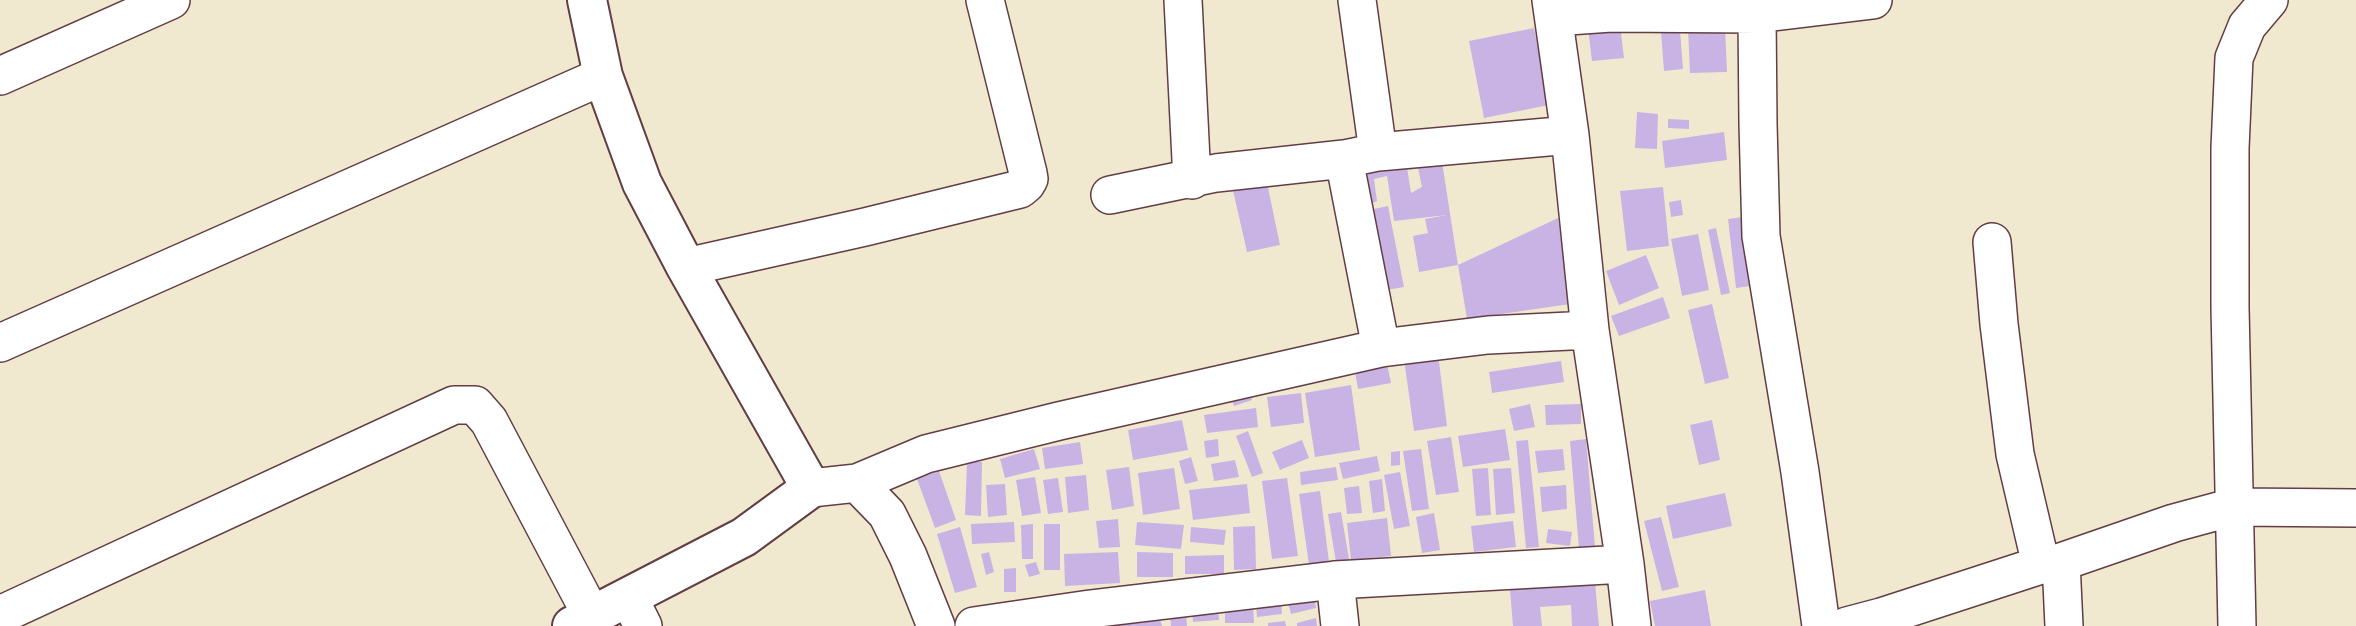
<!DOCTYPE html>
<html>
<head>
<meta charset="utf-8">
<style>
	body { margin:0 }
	canvas { display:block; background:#f1e9cf }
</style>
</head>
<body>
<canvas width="2356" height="626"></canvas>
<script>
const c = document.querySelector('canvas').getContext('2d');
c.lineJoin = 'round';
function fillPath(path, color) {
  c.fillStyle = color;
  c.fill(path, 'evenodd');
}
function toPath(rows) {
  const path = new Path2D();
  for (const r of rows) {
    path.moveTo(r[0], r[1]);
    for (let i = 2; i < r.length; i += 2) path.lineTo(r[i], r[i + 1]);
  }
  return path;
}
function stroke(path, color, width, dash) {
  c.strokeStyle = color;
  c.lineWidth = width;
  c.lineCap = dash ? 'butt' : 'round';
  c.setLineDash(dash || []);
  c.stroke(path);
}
fillPath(toPath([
	[1619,16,1624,58,1592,61,1587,20],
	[1725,27,1727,72,1690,73,1688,29],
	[1534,28,1549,105,1484,118,1469,41],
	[1680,30,1683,69,1664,71,1661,32],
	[1637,112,1658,114,1657,149,1635,148],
	[1668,119,1689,120,1689,129,1668,128],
	[1724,132,1727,160,1665,168,1662,141],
	[1440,149,1458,265,1419,272,1413,236,1428,233,1425,219,1447,215,1394,221,1387,176,1374,179,1377,201,1367,206,1360,164],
	[1406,161,1409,170,1418,168,1422,187,1411,193],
	[1266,178,1280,245,1247,252,1232,186],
	[1663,187,1669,246,1627,251,1620,191],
	[1681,200,1683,215,1671,217,1669,202],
	[1388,206,1404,287,1380,291,1364,211],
	[1743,217,1751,286,1736,288,1728,219],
	[1558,218,1570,304,1467,319,1458,265],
	[1716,228,1730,293,1721,295,1708,230],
	[1698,234,1709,290,1682,296,1671,239],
	[1646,255,1659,288,1619,305,1606,271],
	[1663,297,1670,318,1619,336,1611,316],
	[1712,304,1729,378,1705,384,1688,310],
	[1438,354,1447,426,1414,431,1404,359],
	[1386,359,1391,383,1358,389,1354,365],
	[1561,361,1564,382,1492,393,1489,372],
	[1351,385,1360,450,1315,457,1305,393],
	[1248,388,1252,400,1234,406,1230,395],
	[1301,393,1304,423,1271,427,1267,397],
	[1530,404,1535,427,1514,431,1509,409],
	[1581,404,1581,424,1546,425,1545,405],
	[1256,408,1258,427,1207,433,1204,415],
	[1182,420,1188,450,1133,460,1128,430],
	[1712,420,1720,460,1699,465,1690,425],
	[1505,429,1510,460,1463,467,1458,436],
	[1248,431,1263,473,1252,477,1236,436],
	[1451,437,1459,492,1436,495,1427,441],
	[1218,439,1219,456,1206,458,1204,441],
	[1586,439,1595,547,1579,549,1570,441],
	[1302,440,1309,458,1280,470,1272,452],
	[1528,440,1539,547,1526,548,1516,441],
	[1080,442,1083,464,1045,469,1042,448],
	[1034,449,1040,469,1005,478,1000,459],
	[1421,449,1429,509,1412,511,1403,451],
	[1563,449,1565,470,1538,473,1535,451],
	[1400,451,1400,465,1391,466,1391,452],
	[1377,456,1380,471,1343,479,1339,463],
	[1191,457,1198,481,1185,484,1179,461],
	[1235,460,1239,477,1214,481,1211,464],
	[967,462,982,462,981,516,965,515],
	[1129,467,1134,506,1112,510,1106,470],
	[1336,467,1338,480,1301,485,1300,472],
	[1174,468,1180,509,1143,515,1138,473],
	[1488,468,1491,515,1476,516,1472,469],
	[1511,468,1515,513,1496,515,1493,469],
	[939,471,956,520,935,528,917,479],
	[1400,472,1410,526,1394,529,1384,475],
	[1086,475,1089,510,1068,513,1065,477],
	[1035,477,1041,513,1022,516,1016,480],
	[1058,478,1063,512,1048,514,1043,480],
	[1287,478,1298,556,1272,559,1262,481],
	[1382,479,1385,511,1373,513,1369,481],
	[1005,484,1007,515,988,517,986,485],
	[1247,484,1250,513,1193,520,1189,490],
	[1566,485,1567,509,1542,512,1540,487],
	[1359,486,1362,513,1347,514,1344,488],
	[1320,491,1329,562,1309,565,1299,494],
	[1725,493,1732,526,1673,539,1666,506],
	[1341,512,1349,559,1336,562,1328,514],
	[1434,513,1440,550,1422,553,1416,517],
	[1661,517,1679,587,1662,591,1644,521],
	[1387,518,1391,556,1351,560,1347,523],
	[1118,519,1120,547,1099,548,1096,521],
	[1513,521,1516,547,1474,552,1471,526],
	[1014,522,1015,542,972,544,971,524],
	[1137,522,1184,525,1181,549,1135,545],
	[1033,524,1033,559,1022,559,1021,525],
	[1044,524,1060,524,1060,570,1044,570],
	[1255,526,1256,569,1234,570,1233,527],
	[960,527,977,587,955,593,937,534],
	[1191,527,1226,530,1224,545,1190,542],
	[1548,529,1572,532,1570,546,1546,543],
	[989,552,994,572,986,575,981,554],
	[1118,552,1120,583,1065,586,1064,554],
	[1137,552,1173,553,1173,577,1137,577],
	[1224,555,1224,574,1185,574,1185,556],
	[1036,562,1040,574,1029,577,1025,565],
	[1016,568,1016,592,1004,592,1004,569],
	[1595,583,1599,626,1572,626,1571,605,1540,607,1542,626,1513,626,1510,590],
	[1705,590,1711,626,1655,626,1650,601],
	[1314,596,1316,608,1291,614,1288,602],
	[1281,601,1282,614,1257,617,1256,604],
	[1225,604,1253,604,1254,623,1225,623],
	[1218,606,1219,620,1193,622,1192,609],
	[1157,609,1162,626,1103,626,1103,625],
	[1170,613,1186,613,1187,626,1171,626],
	[1316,618,1317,626,1297,626,1297,623],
	[1285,621,1286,626,1268,626,1268,623]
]), '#c9b3e5');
const street = toPath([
	[1183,0,1192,180],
	[1357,0,1378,152],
	[1551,0,1570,135,1590,330,1625,564,1632,626],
	[1757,14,1758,124,1761,236,1800,472,1821,626],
	[1554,17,1611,13,1757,14,1873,0],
	[0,76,171,0],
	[1344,159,1381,348],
	[1110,195,1216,173,1344,159,1378,152,1570,135],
	[1992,242,1999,324,2015,454,2041,565],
	[686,267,865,227,1020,189,1026,184,1029,179,1028,173,985,0],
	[0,343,603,76],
	[857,483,887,514,908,556,936,626],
	[811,488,857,483,926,454,1059,421,1381,348,1488,335,1590,330],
	[2061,562,2064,626],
	[1335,580,1340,626],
	[629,598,643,626],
	[0,615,454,405,475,405,489,421,592,616],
	[974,626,1090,609,1335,580,1625,564],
	[1847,626,1881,617,2041,565,2061,562,2174,523,2233,507,2356,508],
	[2237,626,2230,308,2230,148,2234,58,2247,26,2269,0]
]);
const secondary = toPath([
	[572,626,744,537,811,488,686,267,642,183,603,76,587,0]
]);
stroke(street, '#633d44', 40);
stroke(secondary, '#633d44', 42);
stroke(street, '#fff', 37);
stroke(secondary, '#fff', 38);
</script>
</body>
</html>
